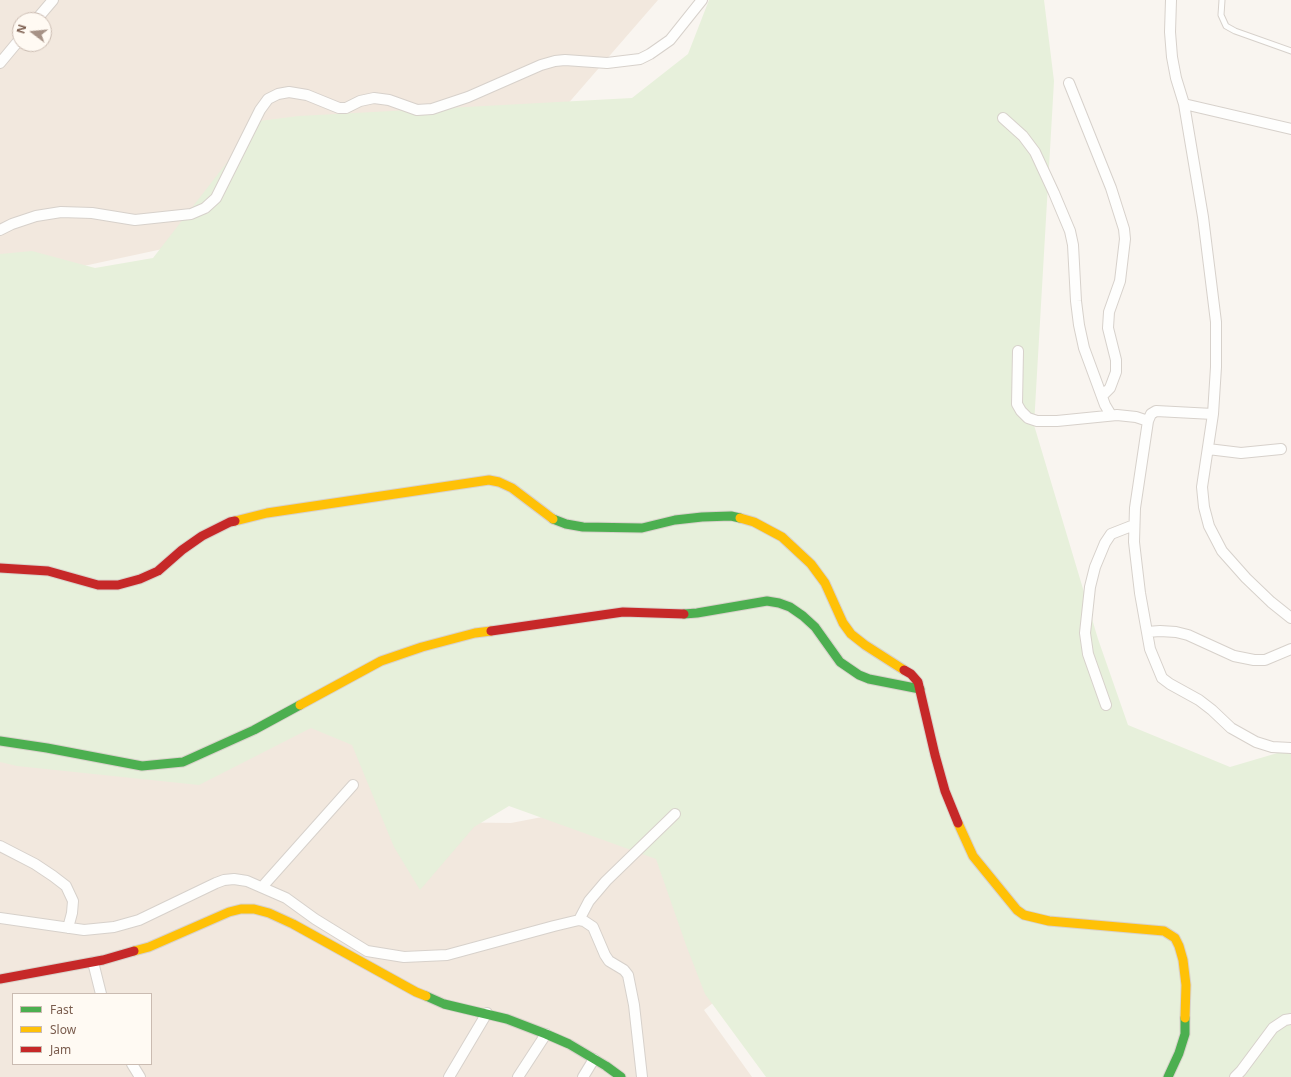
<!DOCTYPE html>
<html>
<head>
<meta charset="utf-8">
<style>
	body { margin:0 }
	#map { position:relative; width:1291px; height:1077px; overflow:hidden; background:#f9f5f0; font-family:"Noto Sans",sans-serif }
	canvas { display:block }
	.legend { position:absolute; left:12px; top:993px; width:140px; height:72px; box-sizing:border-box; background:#fffaf3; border:1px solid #cabbb1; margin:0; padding:5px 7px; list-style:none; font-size:12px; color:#7a5c4d }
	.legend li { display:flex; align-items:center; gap:8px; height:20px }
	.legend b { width:20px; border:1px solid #cabbb1 }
	.north { position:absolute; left:12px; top:12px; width:40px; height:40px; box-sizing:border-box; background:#fffaf3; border:1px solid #cabbb1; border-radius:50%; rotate:286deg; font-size:11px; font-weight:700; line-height:16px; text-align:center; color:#7a5c4d }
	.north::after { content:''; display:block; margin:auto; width:14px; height:18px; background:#a69286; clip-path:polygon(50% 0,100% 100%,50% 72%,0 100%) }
</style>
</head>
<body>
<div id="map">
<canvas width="1291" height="1077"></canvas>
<ul class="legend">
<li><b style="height:5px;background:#4caf50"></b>Fast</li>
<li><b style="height:5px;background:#ffc107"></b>Slow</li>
<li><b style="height:5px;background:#c62828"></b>Jam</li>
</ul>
<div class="north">N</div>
</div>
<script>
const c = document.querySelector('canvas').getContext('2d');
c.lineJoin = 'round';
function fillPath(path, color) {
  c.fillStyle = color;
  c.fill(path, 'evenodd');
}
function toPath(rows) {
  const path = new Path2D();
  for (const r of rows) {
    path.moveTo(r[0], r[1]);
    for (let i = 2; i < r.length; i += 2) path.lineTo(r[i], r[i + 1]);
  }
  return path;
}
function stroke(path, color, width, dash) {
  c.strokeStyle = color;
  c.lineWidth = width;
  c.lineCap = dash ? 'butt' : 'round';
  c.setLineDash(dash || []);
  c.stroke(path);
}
fillPath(toPath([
	[0,0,658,0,506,175,0,284],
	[20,20,44,20,44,44,20,44],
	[391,690,434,822,511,823,672,792,789,944,704,1010,752,1077,0,1077,0,751],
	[13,994,151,994,151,1064,13,1064]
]), '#f2e8de');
fillPath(toPath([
	[709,0,1044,0,1054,81,1034,425,1098,639,1128,725,1230,767,1291,749,1291,1077,766,1077,705,994,686,945,656,859,509,806,474,827,420,890,394,847,352,745,311,728,199,785,17,766,0,762,0,254,32,251,95,268,153,258,259,121,299,116,632,98,688,54]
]), '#e7f0db');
const lane = toPath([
	[1222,0,1221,15,1226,26,1235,31,1291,51]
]);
const street = toPath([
	[1171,0,1170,32,1172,57,1176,78,1184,104,1203,217,1216,322,1216,367,1213,414,1202,487,1204,507,1209,526,1222,551,1246,578,1271,602,1291,618],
	[36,20,53,0],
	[0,63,20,39],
	[1069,83,1111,188,1124,229,1125,239,1120,281,1109,312,1108,328,1116,360,1116,372,1110,388,1102,396],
	[1184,104,1291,129],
	[1003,118,1023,136,1035,152,1054,193,1070,231,1073,245,1076,301,1079,325,1084,348,1105,405,1111,415],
	[0,230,12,224,36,216,61,212,92,213,135,220,191,214,205,208,216,198,260,110,268,99,278,94,289,92,307,95,339,108,346,108,360,101,374,98,389,100,417,110,432,109,468,97,541,65,555,61,565,60,607,63,640,59,650,54,670,40,702,0],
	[1018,351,1017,404,1021,411,1028,418,1037,421,1057,421,1117,415,1136,417,1148,421],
	[1213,414,1156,411,1151,414,1148,421,1135,508,1134,542,1140,593,1150,649,1162,678,1170,684,1199,700,1212,710,1231,728,1256,742,1272,747,1291,748],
	[1208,449,1241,453,1281,449],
	[1147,632,1160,631,1176,632,1188,635,1234,656,1254,660,1265,660,1291,649],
	[1106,705,1088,654,1085,633,1090,587,1095,567,1105,543,1111,534,1134,525],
	[0,846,35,864,53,876,66,886,73,901,72,913,68,928],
	[262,887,353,785],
	[0,918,84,930,114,927,139,920,216,883,224,880,234,879,247,881,286,898,315,919,367,951,404,957,447,955,554,926,579,920,584,921,593,927,605,955,609,961,624,970,628,975,634,1005,642,1077],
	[579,920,589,901,606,881,675,814],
	[93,962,101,994],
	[132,1064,140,1077],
	[449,1077,487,1013],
	[518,1077,546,1034],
	[583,1077,594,1059],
	[1235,1077,1241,1071,1273,1028,1285,1020,1291,1019]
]);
const fast = toPath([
	[553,519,566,524,583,527,642,528,675,520,702,517,731,516,740,518],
	[684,614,697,613,767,601,779,603,790,607,803,616,815,627,840,662,859,675,869,679,920,689],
	[0,741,47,748,142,766,183,762,254,730,300,705],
	[426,996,444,1004,507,1019,546,1034,569,1044,606,1066,621,1077],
	[1168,1077,1179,1053,1185,1034,1185,1018]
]);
const slow = toPath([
	[740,518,754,522,782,537,811,564,825,583,843,623,851,634,865,645,904,670],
	[235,521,267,513,489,480,499,482,512,488,553,519],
	[300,705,381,661,422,647,475,633,491,631],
	[958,823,973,856,1017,910,1024,915,1049,921,1164,931,1175,938,1179,946,1183,960,1186,985,1185,1018],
	[134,951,149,947,229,912,241,909,254,909,269,913,293,924,416,992,426,996]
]);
const jam = toPath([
	[0,568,48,571,98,585,118,585,140,579,158,571,182,550,202,536,230,522,235,521],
	[491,631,623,612,684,614],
	[904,670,911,674,918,682,935,755,945,791,958,823],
	[0,979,103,960,134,951]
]);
stroke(lane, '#d7d1cb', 7);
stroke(street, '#d7d1cb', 12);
stroke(fast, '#d9d2cb', 11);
stroke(slow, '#d9d2cb', 11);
stroke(jam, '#d9d2cb', 11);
stroke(lane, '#fefefd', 5);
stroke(street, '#fefefd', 10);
stroke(fast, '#4caf50', 9);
stroke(slow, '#ffc107', 9);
stroke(jam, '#c62828', 9);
</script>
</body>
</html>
